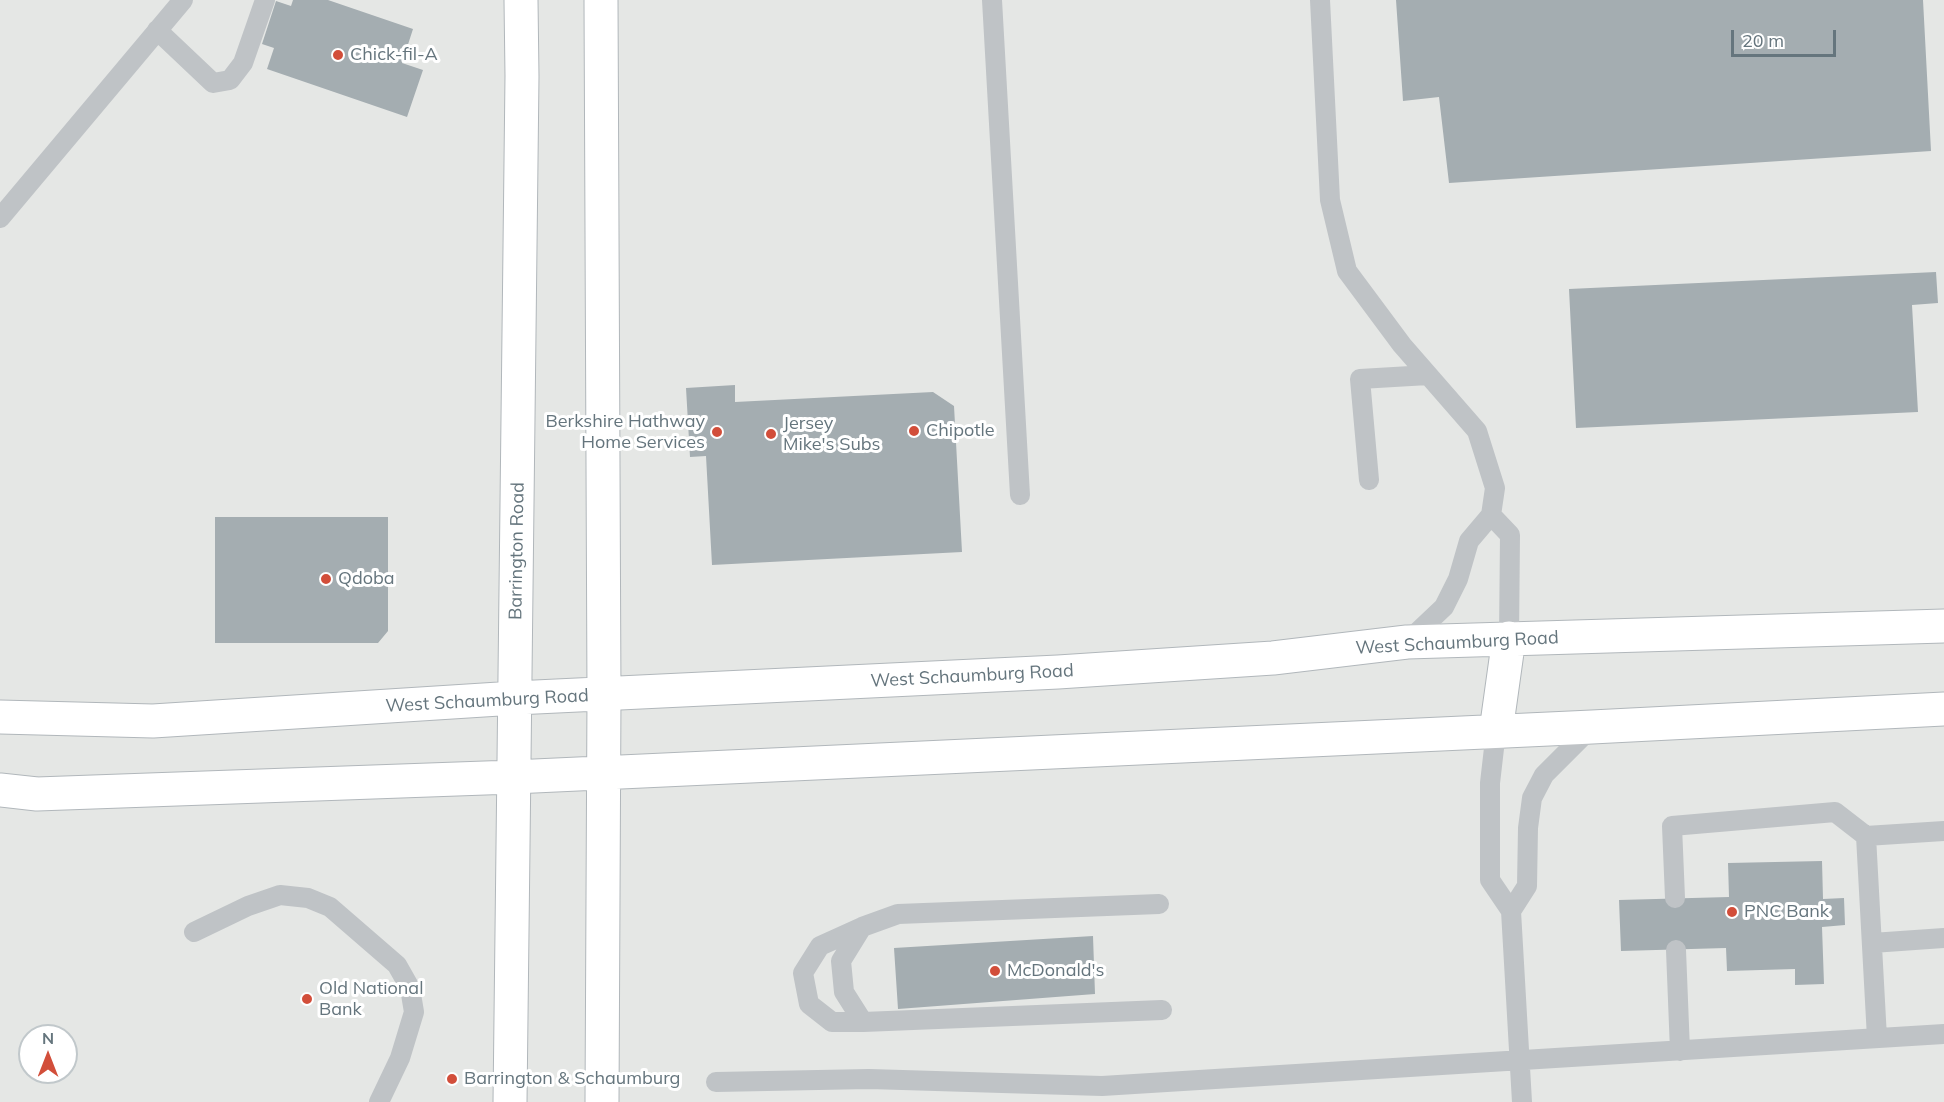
<!DOCTYPE html>
<html>
<head>
<meta charset="utf-8">
<style>
	body { margin:0 }
	#map { position:relative; width:1944px; height:1102px; overflow:hidden; background:#f7f7f5; font-family:Mulish,sans-serif }
	canvas { display:block }
	.north { position:absolute; left:18px; top:1024px; width:60px; height:60px; box-sizing:border-box; background:#fff; border:2px solid #c1c8cb; border-radius:50%; rotate:0deg; font-size:16px; font-weight:700; line-height:24px; text-align:center; color:#65757d }
	.north::after { content:''; display:block; margin:auto; width:21px; height:27px; background:#d24e3a; clip-path:polygon(50% 0,100% 100%,50% 72%,0 100%) }
	.scale { position:absolute; left:1731px; top:30px; width:105px; height:27px; box-sizing:border-box; border:3px solid #65757d; border-top:0; padding-left:8px; font-size:18px; line-height:21px; white-space:nowrap; color:#65757d; -webkit-text-stroke:4px #fff; paint-order:stroke }
</style>
</head>
<body>
<div id="map">
<canvas width="1944" height="1102"></canvas>
<div class="north">N</div>
<div class="scale">20 m</div>
</div>
<script>
const c = document.querySelector('canvas').getContext('2d');
c.lineJoin = 'round';
function fillPath(path, color) {
  c.fillStyle = color;
  c.fill(path, 'evenodd');
}
function toPath(rows) {
  const path = new Path2D();
  for (const r of rows) {
    path.moveTo(r[0], r[1]);
    for (let i = 2; i < r.length; i += 2) path.lineTo(r[i], r[i + 1]);
  }
  return path;
}
function stroke(path, color, width, dash) {
  c.strokeStyle = color;
  c.lineWidth = width;
  c.lineCap = dash ? 'butt' : 'round';
  c.setLineDash(dash || []);
  c.stroke(path);
}
function write(font, color, halo, rows, align = 'center') {
  c.font = font + ' Mulish,sans-serif';
  c.lineWidth = 6;
  c.setLineDash([]);
  c.textBaseline = 'middle';
  c.strokeStyle = halo;
  c.fillStyle = color;
  for (const [text, x, y, turn = 0] of rows) {
    c.save();
    c.translate(x, y);
    c.rotate((+turn || 0) * Math.PI / 180);
    c.textAlign = isNaN(turn) ? turn : align;
    if (halo) c.strokeText(text, 0, 0);
    c.fillText(text, 0, 0);
    c.restore();
  }
}
fillPath(toPath([
	[0,0,1944,0,1944,1102,0,1102],
	[30,1036,66,1036,66,1072,30,1072]
]), '#e5e7e5');
fillPath(toPath([
	[293,0,328,0,413,29,402,63,423,70,407,117,267,69,274,48,262,44,276,1,291,6],
	[1396,0,1923,0,1931,151,1449,183,1439,97,1403,101],
	[1936,272,1938,303,1912,305,1918,412,1576,428,1569,289],
	[735,385,735,402,933,392,954,406,962,552,712,565,706,456,690,457,686,388],
	[215,517,388,517,388,631,378,643,215,643],
	[1822,861,1823,899,1844,898,1845,925,1822,927,1824,984,1795,985,1795,969,1727,971,1726,948,1621,951,1619,900,1729,897,1728,863],
	[1093,936,1095,994,898,1009,894,948]
]), '#a4adb1');
const secondary = toPath([
	[601,0,604,695,602,1102],
	[0,717,153,721,515,698,1058,672,1273,658,1407,642,1944,626],
	[1496,731,1509,638],
	[0,790,37,794,513,777,1592,727,1944,709],
	[510,1102,522,76,521,0]
]);
stroke(secondary, '#b1b7bb', 35);
stroke(toPath([
	[992,0,1020,495],
	[1320,0,1330,200,1347,271,1402,345,1477,431,1495,488,1491,515,1469,541,1458,579,1444,607,1407,642],
	[157,30,213,83,230,80,243,63,265,0],
	[0,218,183,0],
	[1369,480,1360,379,1428,375],
	[1491,515,1510,535,1509,638],
	[1496,731,1490,783,1490,880,1511,911,1522,1102],
	[1866,836,1944,831],
	[1675,898,1672,826,1835,812,1866,836,1877,1038],
	[1159,904,898,914,862,927,841,961,844,992,863,1022,1162,1010],
	[1511,911,1527,886,1528,828,1532,798,1544,775,1592,727],
	[862,927,820,946,803,973,809,1004,832,1022,863,1022],
	[194,932,248,906,280,895,308,898,330,907,397,965,410,988,414,1012,400,1058,379,1102],
	[1872,943,1944,938],
	[1676,950,1680,1051],
	[716,1082,869,1079,1102,1086,1944,1034]
]), '#bfc3c6', 20);
stroke(secondary, '#fff', 33);
for (const [x, y, r, color] of [
	[338,55,6,"#d24e3a"],
	[914,431,6,"#d24e3a"],
	[717,432,6,"#d24e3a"],
	[771,434,6,"#d24e3a"],
	[326,579,6,"#d24e3a"],
	[1732,912,6,"#d24e3a"],
	[995,971,6,"#d24e3a"],
	[307,999,6,"#d24e3a"],
	[452,1079,6,"#d24e3a"]
]) {
  const dot = new Path2D();
  dot.arc(x, y, r, 0, 2 * Math.PI);
  c.fillStyle = color;
  c.fill(dot);
  stroke(dot, '#fff', 2);
}
write('18px', '#65757d', '#fff', [
	["Chick-fil-A",350,55],
	["Berkshire Hathway",705,422,"right"],
	["Home Services",705,443,"right"],
	["Jersey",783,424],
	["Mike's Subs",783,445],
	["Chipotle",926,431],
	["Qdoba",338,579],
	["PNC Bank",1744,912],
	["McDonald's",1007,971],
	["Old National",319,989],
	["Bank",319,1010],
	["Barrington & Schaumburg",464,1079]
], 'left');
write('18px', '#65757d', '#fff', [
	["Barrington Road",517,551,-89],
	["West Schaumburg Road",1457,643,-3],
	["West Schaumburg Road",972,676,-3],
	["West Schaumburg Road",487,701,-3]
]);
</script>
</body>
</html>
